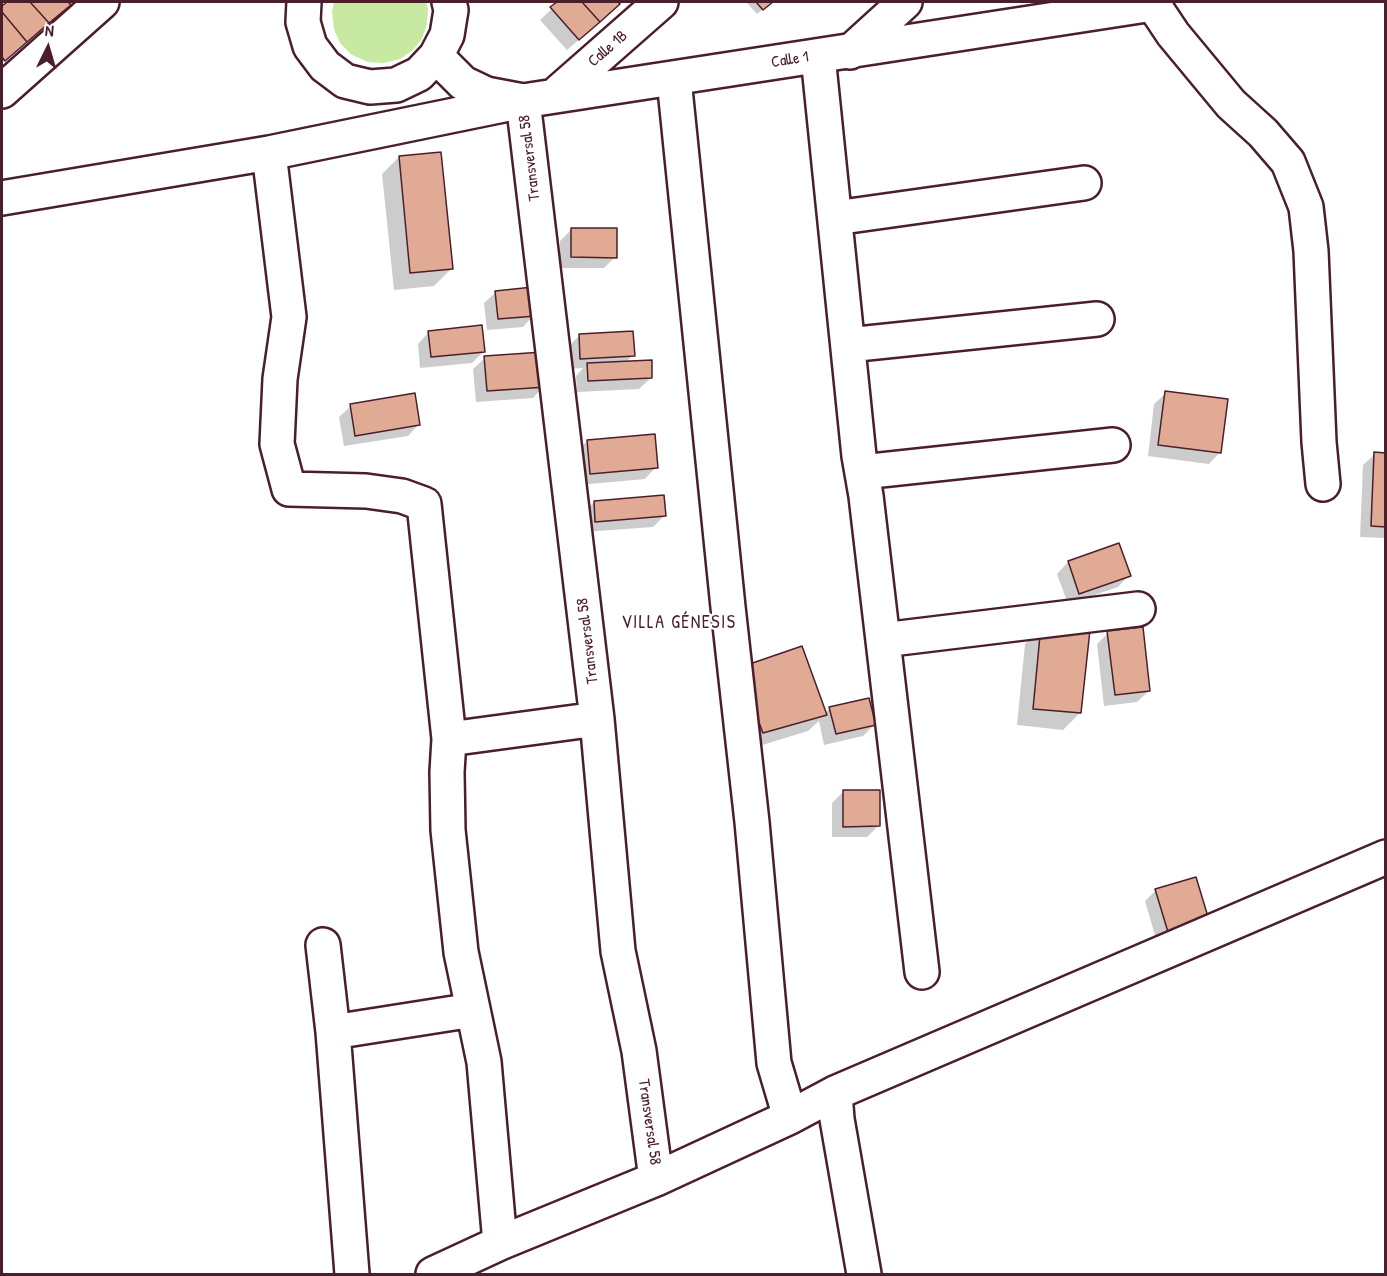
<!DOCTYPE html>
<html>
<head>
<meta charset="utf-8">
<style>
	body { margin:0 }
	#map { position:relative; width:1387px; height:1276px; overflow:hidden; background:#fff; font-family:"Patrick Hand",sans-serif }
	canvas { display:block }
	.frame { position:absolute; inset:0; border:3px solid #4a1f2b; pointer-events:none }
	.north { position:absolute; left:18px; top:18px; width:60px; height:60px; -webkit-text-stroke:4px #fff; paint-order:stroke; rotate:5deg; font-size:16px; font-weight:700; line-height:24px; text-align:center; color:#4a1f2b }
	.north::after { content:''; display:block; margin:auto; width:21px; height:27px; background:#4a1f2b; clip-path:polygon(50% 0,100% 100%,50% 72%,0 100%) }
</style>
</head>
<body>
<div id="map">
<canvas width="1387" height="1276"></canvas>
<div class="frame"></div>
<div class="north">N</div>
</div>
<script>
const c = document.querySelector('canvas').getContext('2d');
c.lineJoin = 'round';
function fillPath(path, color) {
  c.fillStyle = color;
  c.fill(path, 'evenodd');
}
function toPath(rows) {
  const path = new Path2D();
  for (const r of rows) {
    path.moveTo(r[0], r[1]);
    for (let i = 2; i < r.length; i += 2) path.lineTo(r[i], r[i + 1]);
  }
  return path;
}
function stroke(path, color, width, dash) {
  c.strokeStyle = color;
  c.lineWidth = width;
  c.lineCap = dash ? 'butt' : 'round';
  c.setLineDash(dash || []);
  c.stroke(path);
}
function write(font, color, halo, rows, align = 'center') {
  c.font = font + ' "Patrick Hand",sans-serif';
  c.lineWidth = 4.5;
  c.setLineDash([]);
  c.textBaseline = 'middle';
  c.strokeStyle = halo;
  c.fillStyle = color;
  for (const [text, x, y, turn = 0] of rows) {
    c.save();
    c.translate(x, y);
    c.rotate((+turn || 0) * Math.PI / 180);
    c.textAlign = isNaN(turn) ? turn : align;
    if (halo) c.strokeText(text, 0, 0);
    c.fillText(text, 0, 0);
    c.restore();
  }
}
fillPath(toPath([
	[334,2,426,2,428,9,427,24,422,39,413,50,400,59,384,63,368,62,352,55,340,43,334,29,332,12]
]), '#c7e9a2');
fillPath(toPath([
	[9,2,74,2,2,63,2,8],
	[559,2,623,2,567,50,540,20],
	[746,2,771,2,757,14],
	[399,157,451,269,434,286,394,290,382,174],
	[572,229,615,257,604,268,560,268,560,241],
	[496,292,534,315,523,327,487,330,484,303],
	[429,332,483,352,472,363,420,368,418,344],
	[579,336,633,355,625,363,651,378,639,389,577,392,576,376,583,368,569,369,568,347],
	[485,358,544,386,533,398,476,402,473,369],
	[1166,393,1220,452,1209,464,1148,456,1154,404],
	[351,406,419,424,408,436,344,446,339,417],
	[587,441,656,467,645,479,579,485,576,453],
	[1375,454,1386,454,1386,538,1360,537,1363,465],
	[594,502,664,516,653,527,584,532,583,513],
	[1118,545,1129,575,1118,587,1068,604,1057,574,1068,562],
	[1042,627,1080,713,1063,730,1017,725,1025,644],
	[1108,633,1149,691,1137,702,1104,706,1097,644],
	[722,687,825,713,830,708,874,725,863,736,824,745,819,721,808,731,746,750],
	[843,792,879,825,867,837,832,837,832,803],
	[1156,890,1207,919,1157,942,1145,901]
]), '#0003');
const building = toPath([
	[7,2,30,2,49,23,27,42,2,12,2,6,7,2],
	[30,2,68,2,71,5,49,23,30,2],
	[557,2,582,2,600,22,579,40,550,7,557,2],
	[582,2,618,2,620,4,600,22,582,2],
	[756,2,773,2,763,10,756,2],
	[2,12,27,42,5,61,2,57,2,12],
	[441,152,453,269,410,273,399,156,441,152],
	[571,228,617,228,617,258,571,257,571,228],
	[533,287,536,316,498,319,495,291,533,287],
	[482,325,485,352,431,357,428,331,482,325],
	[633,331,635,356,580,359,579,334,633,331],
	[543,352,546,387,487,391,484,356,543,352],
	[652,360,652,378,588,381,587,363,652,360],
	[1165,391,1228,399,1221,453,1158,445,1165,391],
	[415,393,420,425,355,436,350,404,415,393],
	[655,434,658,468,590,474,587,440,655,434],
	[1374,452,1386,453,1386,527,1371,526,1374,452],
	[664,495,666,516,595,522,594,501,664,495],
	[1119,543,1131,576,1079,594,1068,561,1119,543],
	[1041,625,1090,630,1081,713,1033,709,1041,625],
	[1143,627,1150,691,1115,695,1107,631,1143,627],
	[802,646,827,715,763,733,738,668,802,646],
	[869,698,876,725,836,734,829,707,869,698],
	[843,790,880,790,880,826,843,827,843,790],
	[1196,877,1209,920,1168,932,1155,889,1196,877]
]);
fillPath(building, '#e0aa95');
stroke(building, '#4a1f2b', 1.5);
const minor = toPath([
	[304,2,303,22,310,46,325,66,345,81,370,87,396,85,419,74,436,56,447,35,451,10,449,2],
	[1153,4,1173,34,1231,104,1263,133,1288,162,1306,207,1311,251,1319,442,1323,484],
	[850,52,905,2],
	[436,56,463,83,486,94,523,101,1153,4,1156,2],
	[818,56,859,456,866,496,922,972],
	[674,79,728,607,752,822,774,1063,790,1117],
	[2,91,102,2],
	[554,96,661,2],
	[269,153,289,317,280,379,277,444,289,489,366,491,402,496,424,504,449,739,447,772,448,830,461,952,484,1062,500,1243],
	[2,198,269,153,523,101,597,719,618,951,639,1051,656,1179],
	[835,218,1084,183],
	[848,345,1097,319],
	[862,472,1113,445],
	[883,640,1138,609],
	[449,739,597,719],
	[323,945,333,1032,352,1274],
	[333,1032,473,1010],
	[835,1093,837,1119,864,1274],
	[433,1274,500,1243,656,1179,790,1117,835,1093,1386,857]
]);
stroke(minor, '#4a1f2b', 38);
stroke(minor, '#fff', 33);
write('16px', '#4a1f2b', '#fff', [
	["Calle 1B",608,49,-41],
	["Calle 1",790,60,-9],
	["Transversal 58",530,158,-97],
	["Transversal 58",588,641,-97],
	["Transversal 58",649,1122,82]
]);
c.letterSpacing = '1.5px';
write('18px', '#4a1f2b', '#fff', [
	["VILLA GÉNESIS",679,623]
]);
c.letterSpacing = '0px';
</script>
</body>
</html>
